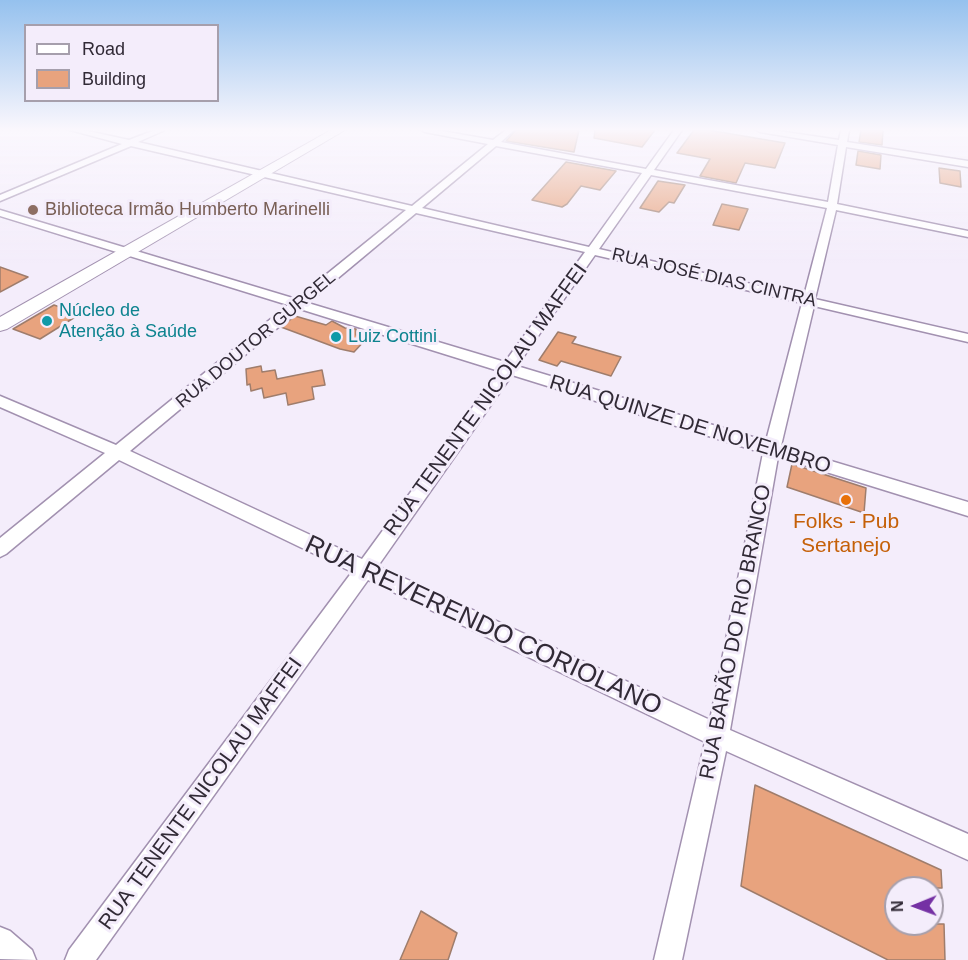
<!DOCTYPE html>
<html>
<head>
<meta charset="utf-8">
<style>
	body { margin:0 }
	#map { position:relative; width:968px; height:960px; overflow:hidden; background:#f4edfb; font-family:Arial,sans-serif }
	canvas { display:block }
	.legend { position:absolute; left:24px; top:24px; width:195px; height:78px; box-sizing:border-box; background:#f4edfb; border:2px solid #a69fac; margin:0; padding:8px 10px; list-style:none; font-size:18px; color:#312a36 }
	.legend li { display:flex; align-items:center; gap:12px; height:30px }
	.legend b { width:30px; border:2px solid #a69fac }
	.north { position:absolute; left:884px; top:876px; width:60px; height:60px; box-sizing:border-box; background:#f4edfb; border:2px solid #a69fac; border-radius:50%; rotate:269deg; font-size:16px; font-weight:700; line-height:24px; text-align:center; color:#312a36 }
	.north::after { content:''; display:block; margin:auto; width:21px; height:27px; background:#7531a4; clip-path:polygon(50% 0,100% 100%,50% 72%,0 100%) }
</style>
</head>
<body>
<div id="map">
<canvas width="968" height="960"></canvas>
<ul class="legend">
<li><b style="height:8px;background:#fff"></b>Road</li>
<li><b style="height:16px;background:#e8a37e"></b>Building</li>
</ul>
<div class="north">N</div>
</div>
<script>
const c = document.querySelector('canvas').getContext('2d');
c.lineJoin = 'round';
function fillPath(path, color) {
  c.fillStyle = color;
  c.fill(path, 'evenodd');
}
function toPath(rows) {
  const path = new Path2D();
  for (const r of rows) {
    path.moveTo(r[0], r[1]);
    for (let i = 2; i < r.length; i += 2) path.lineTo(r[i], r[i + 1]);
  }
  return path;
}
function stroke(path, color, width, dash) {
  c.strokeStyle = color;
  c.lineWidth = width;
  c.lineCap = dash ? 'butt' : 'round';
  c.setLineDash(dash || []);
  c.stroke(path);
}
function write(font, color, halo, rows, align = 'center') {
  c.font = font + ' Arial,sans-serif';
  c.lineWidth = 6;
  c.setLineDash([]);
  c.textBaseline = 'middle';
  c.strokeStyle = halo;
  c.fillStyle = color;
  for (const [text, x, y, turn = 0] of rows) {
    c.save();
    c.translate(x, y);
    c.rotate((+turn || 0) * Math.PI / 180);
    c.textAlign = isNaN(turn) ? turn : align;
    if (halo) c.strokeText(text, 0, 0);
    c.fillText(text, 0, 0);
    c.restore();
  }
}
const building = toPath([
	[516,130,579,130,574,152,506,141,516,130],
	[595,130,655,130,642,147,594,138,595,130],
	[694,130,708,130,785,143,775,168,745,163,736,183,700,176,710,159,677,153,694,130],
	[861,130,883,130,882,145,859,142,861,130],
	[858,151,881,155,880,169,856,165,858,151],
	[566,162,616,171,600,190,581,186,567,204,562,207,532,200,566,162],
	[939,168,960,171,961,187,940,183,939,168],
	[658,181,685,185,674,203,669,202,659,212,640,208,658,181],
	[722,204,748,209,739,230,713,225,722,204],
	[0,267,28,277,0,292,0,267],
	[54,305,80,314,40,339,13,329,54,305],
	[295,316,326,325,332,321,345,328,356,329,356,335,367,338,354,352,340,349,281,327,295,316],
	[558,332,576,337,572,343,621,357,611,376,561,361,557,366,539,360,558,332],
	[261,366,262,372,275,370,277,379,322,370,325,385,312,387,314,399,288,405,286,393,264,398,262,388,251,391,250,384,247,385,246,369,261,366],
	[792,464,866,488,864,513,787,487,792,464],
	[755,785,941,870,942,888,896,888,896,924,944,924,945,960,888,960,741,886,755,785],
	[421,911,457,933,448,960,400,960,421,911]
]);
fillPath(building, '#e8a37e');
stroke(building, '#9f7d6c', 1.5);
const street = toPath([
	[70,130,83,130,129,140,155,130,165,130,138,142,412,206,488,144,425,132,421,130,436,130,493,140,506,130,514,130,501,142,646,169,674,130,682,130,654,170,828,202,838,145,760,132,756,130,772,130,839,140,841,130,849,130,847,142,968,161,968,167,846,147,837,204,968,231,968,237,836,210,815,299,968,334,968,342,814,306,781,446,968,502,968,516,778,457,730,730,968,834,968,860,726,751,682,960,654,960,705,742,368,580,96,960,65,960,69,950,352,572,119,460,6,554,0,557,0,538,105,453,0,407,0,396,116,445,288,305,0,216,0,210,296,299,406,210,131,146,0,201,0,195,122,144,70,130],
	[496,146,642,173,589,247,422,208,496,146],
	[651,175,827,208,804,296,599,249,651,175],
	[416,213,585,252,505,362,308,303,416,213],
	[595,255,802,303,766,441,517,366,595,255],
	[300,309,499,371,362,559,130,451,300,309],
	[512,375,763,453,710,720,378,566,512,375],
	[0,927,10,931,32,950,36,960,0,959,0,927]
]);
const secondary = toPath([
	[331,130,345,130,7,329,0,331,0,317,331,130]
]);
stroke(street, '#a291b0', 3);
stroke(secondary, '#a291b0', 2);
fillPath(street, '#fff');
fillPath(secondary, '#fff');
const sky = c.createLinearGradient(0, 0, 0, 264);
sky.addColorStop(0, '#95c1ee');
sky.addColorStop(0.49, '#faf7fd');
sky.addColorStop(1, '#faf7fd00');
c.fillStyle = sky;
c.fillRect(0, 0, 968, 264);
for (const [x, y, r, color] of [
	[33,210,6,"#8d6e63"],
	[47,321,6,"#0f9aa8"],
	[336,337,6,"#0f9aa8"],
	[846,500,6,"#e8710a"]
]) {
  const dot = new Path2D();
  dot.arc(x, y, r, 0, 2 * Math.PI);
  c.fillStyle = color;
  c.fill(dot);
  stroke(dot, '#f4edfb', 2);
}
write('18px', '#785e54', '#f4edfb', [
	["Biblioteca Irmão Humberto Marinelli",45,210]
], 'left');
write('18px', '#312a36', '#f4edfb', [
	["RUA JOSÉ DIAS CINTRA",714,278,13],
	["RUA DOUTOR GURGEL",256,340,-40]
]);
write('18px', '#0d838f', '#f4edfb', [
	["Núcleo de",59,311],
	["Atenção à Saúde",59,332],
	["Luiz Cottini",348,337]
], 'left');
write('21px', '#312a36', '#f4edfb', [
	["RUA TENENTE NICOLAU MAFFEI",486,400,-54],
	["RUA QUINZE DE NOVEMBRO",690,425,17],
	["RUA BARÃO DO RIO BRANCO",736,632,-79],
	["RUA TENENTE NICOLAU MAFFEI",201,794,-54]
]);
write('21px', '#c56008', '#f4edfb', [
	["Folks - Pub",846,522],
	["Sertanejo",846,546]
]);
write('26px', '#312a36', '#f4edfb', [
	["RUA REVERENDO CORIOLANO",483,626,25]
]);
</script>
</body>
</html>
